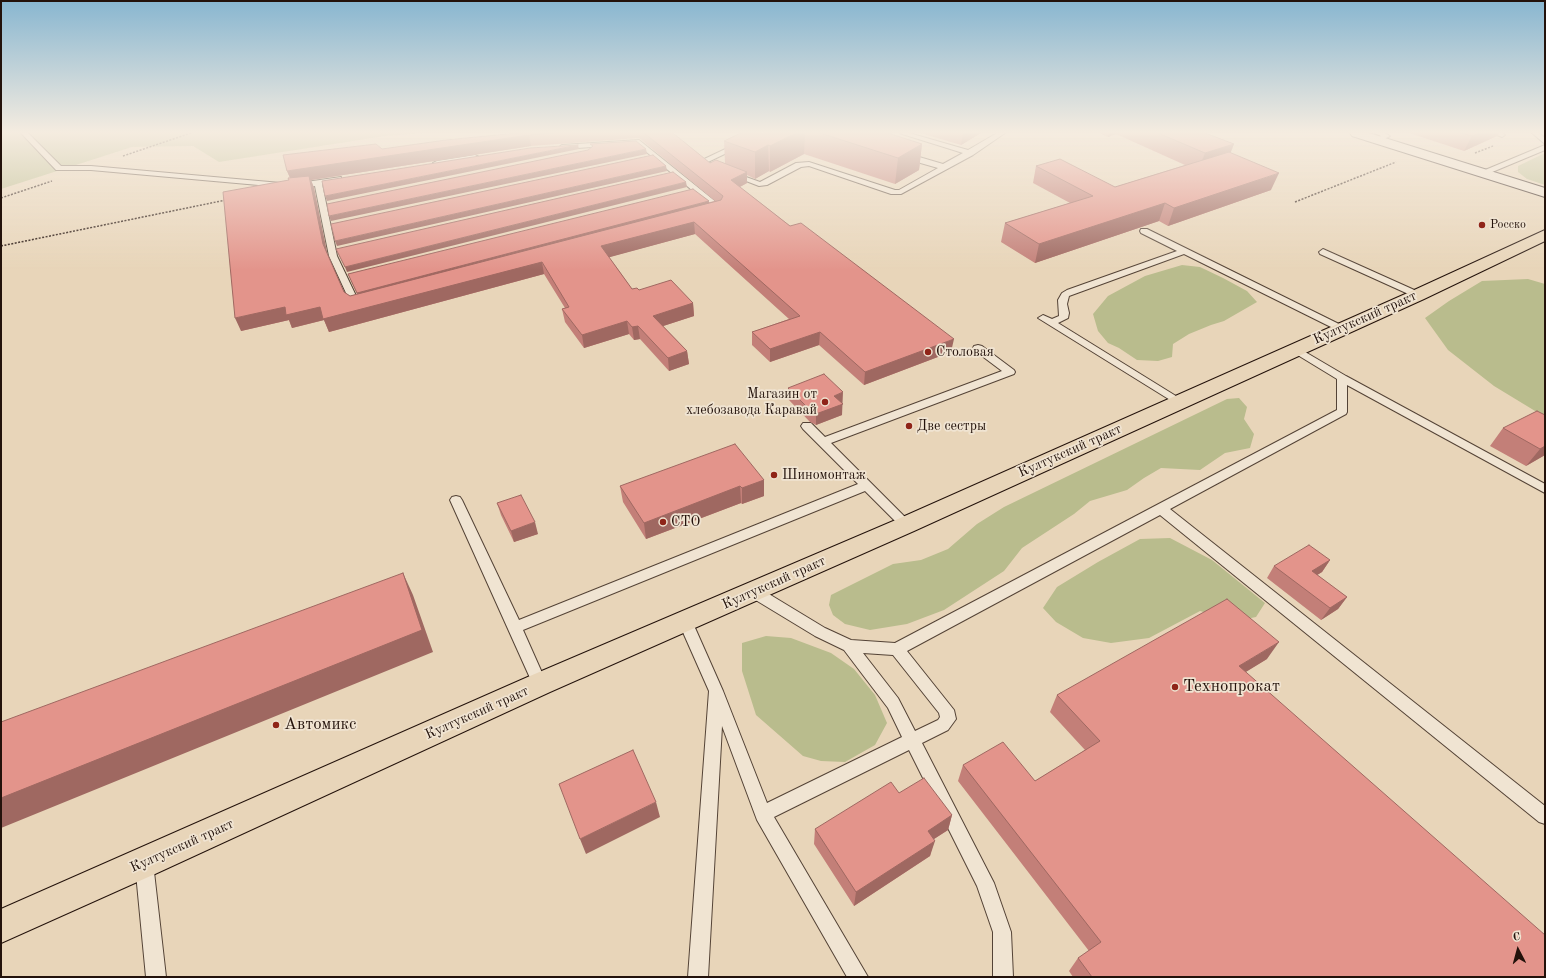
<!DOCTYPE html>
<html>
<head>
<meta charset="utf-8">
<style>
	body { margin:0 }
	#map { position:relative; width:1546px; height:978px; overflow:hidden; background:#e8d5b9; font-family:"Old Standard TT",serif }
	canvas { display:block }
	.frame { position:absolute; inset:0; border:2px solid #23120b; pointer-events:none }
	.north { position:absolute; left:1498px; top:930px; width:40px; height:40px; -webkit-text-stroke:3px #f0e4d2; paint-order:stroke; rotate:354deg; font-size:11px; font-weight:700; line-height:16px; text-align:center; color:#23120b }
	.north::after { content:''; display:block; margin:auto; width:14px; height:18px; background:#23120b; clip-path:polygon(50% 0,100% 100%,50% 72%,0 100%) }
</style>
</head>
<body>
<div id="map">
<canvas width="1546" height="978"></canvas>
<div class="frame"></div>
<div class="north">С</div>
</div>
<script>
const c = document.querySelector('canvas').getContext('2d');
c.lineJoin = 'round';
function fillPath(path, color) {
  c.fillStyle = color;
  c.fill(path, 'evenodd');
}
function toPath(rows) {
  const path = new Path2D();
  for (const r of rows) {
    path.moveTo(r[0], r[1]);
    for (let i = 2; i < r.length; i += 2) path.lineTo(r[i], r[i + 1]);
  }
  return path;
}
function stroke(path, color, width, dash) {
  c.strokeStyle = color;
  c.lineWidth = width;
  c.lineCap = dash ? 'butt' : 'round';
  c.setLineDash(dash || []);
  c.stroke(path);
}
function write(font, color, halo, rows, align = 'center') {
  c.font = font + ' "Old Standard TT",serif';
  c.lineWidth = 3.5;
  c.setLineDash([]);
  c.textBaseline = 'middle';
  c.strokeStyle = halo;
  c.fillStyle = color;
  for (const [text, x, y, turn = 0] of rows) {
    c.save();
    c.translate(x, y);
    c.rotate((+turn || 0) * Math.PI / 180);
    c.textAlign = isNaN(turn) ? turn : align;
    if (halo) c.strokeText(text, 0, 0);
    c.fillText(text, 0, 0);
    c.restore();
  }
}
fillPath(toPath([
	[1,133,426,133,385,136,219,162,193,146,132,147,1,189],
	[1545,153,1545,185,1527,179,1518,172,1518,166],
	[1182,265,1200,267,1223,278,1247,291,1257,302,1224,321,1211,325,1189,334,1173,344,1172,357,1158,361,1137,360,1119,348,1108,343,1098,331,1093,314,1108,296,1145,276],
	[1528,279,1545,284,1545,417,1494,386,1448,350,1425,318,1449,301,1482,281],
	[1239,398,1247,407,1244,419,1254,434,1250,448,1225,453,1200,470,1161,468,1144,478,1127,490,1090,501,1074,514,1022,548,1004,571,944,610,907,624,870,630,845,624,833,615,829,605,831,595,893,564,921,560,948,549,977,524,1004,507,1227,399],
	[1170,538,1212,560,1265,603,1256,617,1236,621,1200,611,1149,638,1111,643,1083,638,1056,622,1043,608,1057,587,1098,562,1140,539],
	[766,636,791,638,831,653,854,669,875,695,887,723,875,745,845,762,821,761,803,756,756,715,742,671,742,643]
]), '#b9bc8d');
const lane = toPath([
	[21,133,28,133,61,166,91,166,292,184,341,177,341,181,322,184,337,256,358,300,362,299,367,302,358,306,352,306,329,256,315,186,292,188,91,170,56,170,21,133],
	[759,133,768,133,708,162,716,165,716,169,710,169,698,162,759,133],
	[899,133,909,133,968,150,997,133,1005,133,973,155,901,194,891,194,809,166,801,167,767,185,759,186,728,174,732,172,760,182,796,163,809,162,895,190,899,190,938,168,903,158,903,154,909,154,943,164,963,153,899,133],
	[1375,133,1385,133,1390,136,1378,142,1375,140,1381,136,1375,133],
	[1492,133,1502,133,1505,135,1502,137,1492,133],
	[1532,133,1539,133,1545,138,1545,144,1532,133],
	[639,140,721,206,721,210,709,212,709,208,712,207,637,144,562,149,559,147,562,145,639,140],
	[1545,145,1545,150,1485,175,1482,175,1478,173,1545,145],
	[475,155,479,157,478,159,437,165,433,163,437,161,475,155],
	[1141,229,1147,229,1345,327,1347,329,1342,332,1339,331,1184,254,1069,296,1067,304,1069,313,1068,318,1058,323,1184,401,1183,403,1175,403,1038,318,1043,315,1052,319,1059,316,1058,300,1062,293,1067,290,1177,251,1141,233,1140,231,1141,229],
	[1323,249,1421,293,1423,295,1421,297,1415,297,1320,254,1319,252,1323,249],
	[978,345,982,346,1014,370,1015,372,1014,374,831,443,910,522,912,525,910,528,906,530,902,528,865,491,523,630,547,684,545,689,540,690,535,689,450,500,452,497,456,496,460,497,462,500,519,620,858,484,803,429,801,426,803,423,811,423,825,437,1002,371,974,350,973,348,974,346,978,345],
	[1295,346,1346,376,1545,484,1545,493,1347,385,1347,412,1346,414,1170,509,1545,806,1545,824,1539,822,1160,515,907,651,954,710,956,719,948,730,922,743,994,883,1011,932,1013,977,993,977,993,932,977,886,909,750,774,817,868,977,847,977,757,820,722,726,708,977,688,977,709,691,678,621,680,617,685,615,690,617,692,621,723,691,767,803,902,737,888,708,844,650,815,636,749,596,747,592,749,588,754,587,759,588,825,628,851,640,895,643,1337,410,1337,379,1291,351,1290,349,1295,346],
	[863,653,893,655,939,713,940,717,938,720,915,731,898,698,863,653],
	[144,854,150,857,153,863,166,977,146,977,135,863,138,857,144,854]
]);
const secondary = toPath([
	[1350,133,1369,133,1545,188,1545,197,1352,136,1350,133]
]);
const primary = toPath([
	[1545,230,1545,241,1424,299,914,531,550,692,155,874,1,943,1,909,530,676,898,519,1412,291,1545,230]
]);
stroke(lane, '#544336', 2);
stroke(secondary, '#23120b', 2);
stroke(primary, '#23120b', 2);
stroke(toPath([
	[1475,153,1493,146],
	[123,156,191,133],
	[1,198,52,181],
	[1295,202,1396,162],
	[1,246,226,200]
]), '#23120b', 1.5, [2, 1.5]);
fillPath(lane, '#f0e4d2');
fillPath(secondary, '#f0e4d2');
fillPath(primary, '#e8d5b9');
fillPath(toPath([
	[517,133,673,133,710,163,725,163,724,141,741,133,888,133,922,144,919,170,895,184,804,154,770,172,769,171,755,179,747,175,747,183,740,187,790,226,951,352,864,385,819,345,770,362,752,345,752,332,789,319,695,234,609,257,632,289,639,290,693,303,694,316,663,326,687,351,689,364,669,371,640,339,634,340,629,334,584,348,565,322,562,309,565,308,544,274,329,332,324,320,292,328,289,320,241,331,290,178,287,171,382,149],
	[639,138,715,201,348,274,357,294,350,296,344,292,327,255,314,188,311,180,531,146],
	[920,133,981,133,961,145],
	[1099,133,1205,133,1234,144,1230,153,1271,190,1168,226,1159,221,1035,263,1001,242,1005,223,1070,203,1033,183,1036,166,1115,187,1185,165,1116,134,1108,137],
	[1409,133,1499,133,1497,136,1464,151],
	[788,388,842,403,842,415,816,425,810,422,788,399],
	[1545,415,1545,455,1526,466,1490,446,1503,428],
	[764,480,764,496,742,504,741,503,646,539,623,502,620,486],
	[497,503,538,534,514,542,501,515],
	[1330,560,1322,572,1317,575,1347,597,1338,609,1321,620,1267,578,1274,566],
	[1267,659,1245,672,1545,977,1073,977,1069,971,1078,958,1089,951,958,781,963,765,1035,781,1085,750,1050,712,1057,695],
	[899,793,952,815,948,830,934,839,930,856,854,906,814,844,815,829]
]), '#c37f78');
fillPath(toPath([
	[796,133,805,133,804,154,770,172,770,146],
	[963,133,981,133,961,145],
	[1109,133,1116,133,1116,134,1108,137],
	[1480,133,1499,133,1497,136,1464,151,1472,136],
	[529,135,531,146,311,180,314,188,328,257,292,182,287,171],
	[922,144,919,170,895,184,898,158],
	[1234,144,1227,162,1198,171,1205,153],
	[578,145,579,149,327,201,325,196],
	[768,145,769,171,755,179,755,152],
	[646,149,647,154,331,221,329,216],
	[666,166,667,171,337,246,335,241],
	[747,172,747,183,732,191,731,180],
	[1279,173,1271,190,1168,226,1174,208],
	[686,182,687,187,347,272,345,267],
	[709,201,709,206,359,298,357,293],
	[1165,203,1159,221,1035,263,1039,244],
	[694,222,695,234,603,259,601,246],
	[542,262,544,274,329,332,324,320,292,328,289,320,241,331,235,318,285,307,320,307],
	[693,303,694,316,654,329,653,316],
	[627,321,629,334,584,348,582,335],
	[638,326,640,339,634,340,632,327],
	[820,332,819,345,770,362,770,349],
	[954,339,951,352,864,385,865,372],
	[687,351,689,364,669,371,668,358],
	[843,392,842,415,816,425,816,414,834,396],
	[1545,446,1545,455,1526,466,1540,449],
	[764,480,764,496,742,504,742,488],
	[740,486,741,503,646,539,644,523],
	[535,522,538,534,514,542,511,531],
	[1330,560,1322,572,1304,583,1312,571],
	[403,573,413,595,433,652,1,828,1,798],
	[1347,597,1338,609,1321,620,1330,608],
	[1279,642,1267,659,1228,683,1239,666],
	[656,802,660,817,586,854,580,839],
	[952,815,948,830,923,846,928,831],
	[935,841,930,856,854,906,856,892]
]), '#9f6861');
const building = toPath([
	[517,133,554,133,529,135,287,171,283,155,376,144,382,149,446,140,517,133],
	[644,133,673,133,710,163,716,160,747,172,731,180,790,226,801,223,954,339,865,372,820,332,770,349,752,332,800,316,694,222,601,246,632,289,637,288,639,290,671,280,693,303,653,316,687,351,668,358,638,326,632,327,627,321,582,335,562,309,569,307,542,262,323,319,320,307,286,315,285,307,235,318,223,192,289,180,288,178,309,176,323,244,344,292,350,296,721,200,723,196,644,133],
	[741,133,796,133,770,146,768,145,755,152,724,141,741,133],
	[820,133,888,133,922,144,898,158,820,133],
	[1158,133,1205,133,1234,144,1205,153,1158,133],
	[1461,133,1480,133,1472,136,1461,133],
	[636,141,646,149,329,216,327,204,588,150,593,146,590,144,636,141],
	[578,145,325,196,322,181,530,148,578,145],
	[1229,152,1279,173,1174,208,1165,203,1039,244,1005,223,1093,196,1036,166,1060,159,1115,187,1229,152],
	[653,155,666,166,335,241,331,224,653,155],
	[673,172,686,182,345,267,336,249,673,172],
	[693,189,709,201,357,293,348,274,693,189],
	[824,374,843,392,834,396,843,404,816,414,810,410,788,388,824,374],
	[1537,411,1545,415,1545,446,1540,449,1503,428,1537,411],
	[735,444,764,480,742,488,740,486,644,523,620,486,735,444],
	[521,495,535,522,511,531,497,503,521,495],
	[1309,545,1330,560,1312,571,1347,597,1330,608,1274,566,1309,545],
	[403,573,422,630,1,798,1,722,403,573],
	[1227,599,1279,642,1239,666,1545,935,1545,977,1092,977,1078,958,1101,942,963,765,1003,742,1035,781,1100,741,1057,695,1227,599],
	[633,750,656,802,580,839,559,784,633,750],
	[924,778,952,815,928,831,935,841,856,892,815,829,891,782,899,793,924,778]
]);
fillPath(building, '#e3948b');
stroke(building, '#9f6861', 1);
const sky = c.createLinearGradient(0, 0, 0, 270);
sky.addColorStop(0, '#88b6d0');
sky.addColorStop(0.49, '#f5ece0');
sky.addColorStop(1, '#f5ece000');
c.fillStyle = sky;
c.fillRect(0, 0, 1546, 270);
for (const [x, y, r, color] of [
	[1482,225,4,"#8f2418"],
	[928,352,4,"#8f2418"],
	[825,402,4,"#8f2418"],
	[909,426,4,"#8f2418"],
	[774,475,4,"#8f2418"],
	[663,522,4,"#8f2418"],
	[1175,687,4,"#8f2418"],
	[276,725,4,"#8f2418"]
]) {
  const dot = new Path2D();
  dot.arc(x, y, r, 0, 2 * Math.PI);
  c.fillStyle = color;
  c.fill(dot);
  stroke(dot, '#f0e4d2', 1.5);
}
write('12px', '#23120b', '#f0e4d2', [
	["Росско",1490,225]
], 'left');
write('14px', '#23120b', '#f0e4d2', [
	["Култукский тракт",1365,318,-24],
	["Култукский тракт",1070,451,-24],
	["Култукский тракт",774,583,-24],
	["Култукский тракт",477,713,-24],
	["Култукский тракт",182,846,-24]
]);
write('14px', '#23120b', '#f0e4d2', [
	["Столовая",936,352],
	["Магазин от",817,394,"right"],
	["хлебозавода Каравай",817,410,"right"],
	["Две сестры",917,426],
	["Шиномонтаж",782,475],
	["СТО",671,522]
], 'left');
write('17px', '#23120b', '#f0e4d2', [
	["Технопрокат",1183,687],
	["Автомикс",284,725]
], 'left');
</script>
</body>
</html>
